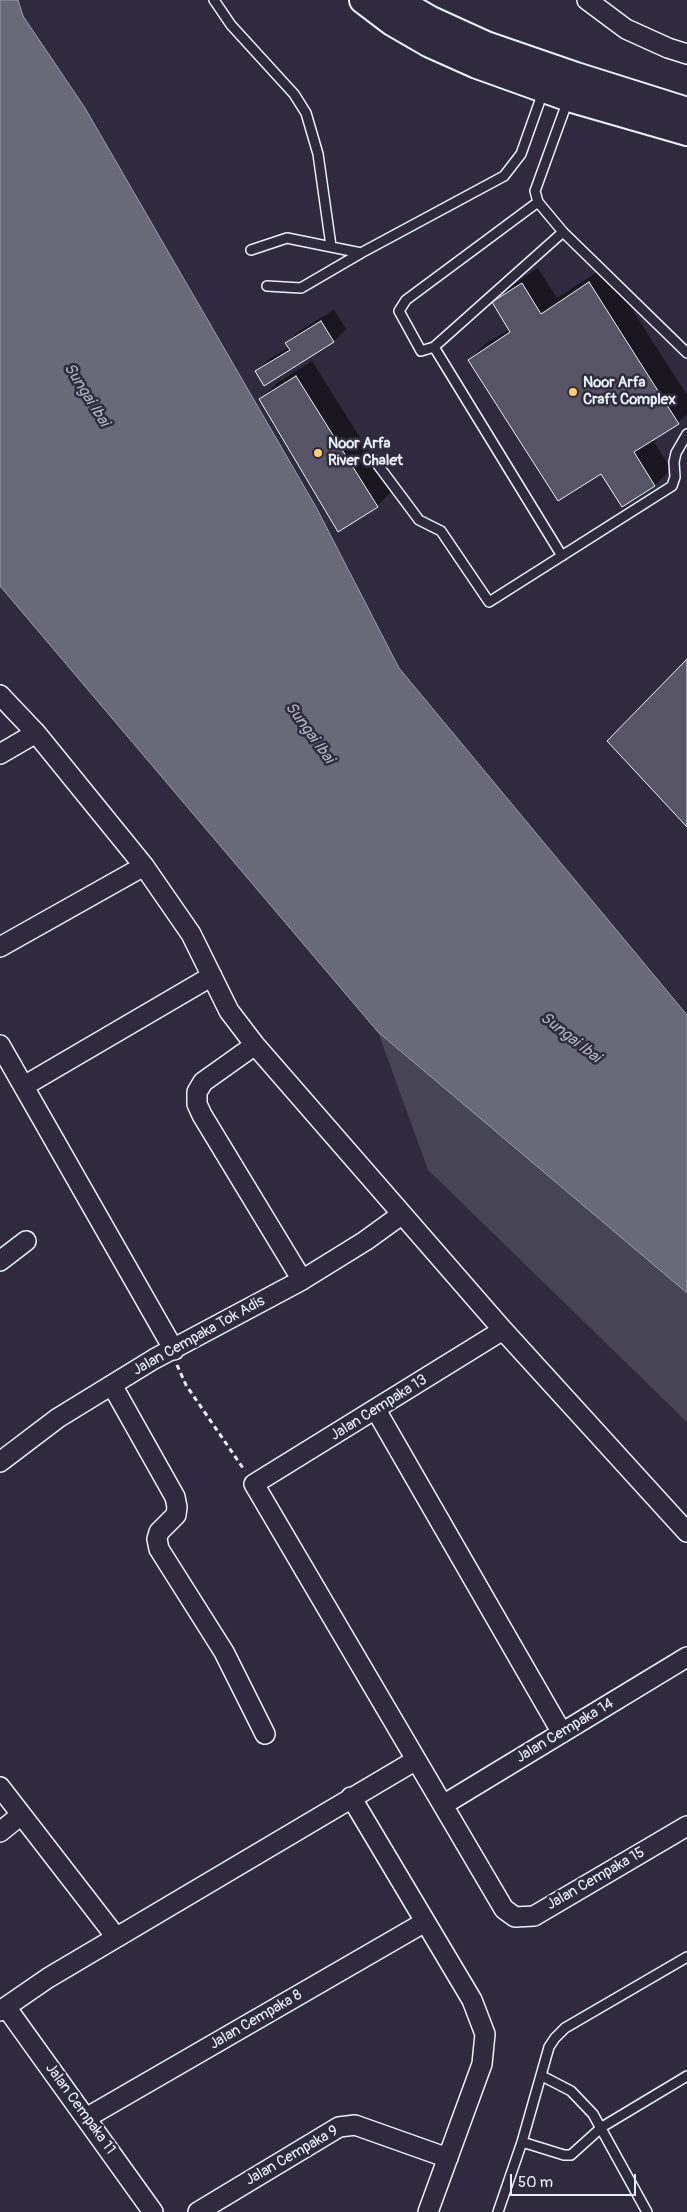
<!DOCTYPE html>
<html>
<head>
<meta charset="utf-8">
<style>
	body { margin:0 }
	#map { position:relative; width:687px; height:2212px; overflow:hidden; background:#2f2a3d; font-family:Pangolin,sans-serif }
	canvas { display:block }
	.scale { position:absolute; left:510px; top:2174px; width:126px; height:22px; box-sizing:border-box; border:2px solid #e8f1f8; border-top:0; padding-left:6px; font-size:15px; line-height:18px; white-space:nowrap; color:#e8f1f8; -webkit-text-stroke:4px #2f2a3d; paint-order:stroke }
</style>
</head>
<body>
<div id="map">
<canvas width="687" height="2212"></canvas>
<div class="scale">50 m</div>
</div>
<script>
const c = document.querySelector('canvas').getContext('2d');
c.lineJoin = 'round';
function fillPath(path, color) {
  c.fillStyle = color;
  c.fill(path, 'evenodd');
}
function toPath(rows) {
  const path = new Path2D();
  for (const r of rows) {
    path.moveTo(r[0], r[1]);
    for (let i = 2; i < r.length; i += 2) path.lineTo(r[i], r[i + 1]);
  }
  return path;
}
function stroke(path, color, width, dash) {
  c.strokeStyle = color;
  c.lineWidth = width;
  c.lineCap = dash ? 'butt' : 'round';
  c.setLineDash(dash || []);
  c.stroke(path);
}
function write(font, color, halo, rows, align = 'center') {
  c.font = font + ' Pangolin,sans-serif';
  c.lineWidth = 5;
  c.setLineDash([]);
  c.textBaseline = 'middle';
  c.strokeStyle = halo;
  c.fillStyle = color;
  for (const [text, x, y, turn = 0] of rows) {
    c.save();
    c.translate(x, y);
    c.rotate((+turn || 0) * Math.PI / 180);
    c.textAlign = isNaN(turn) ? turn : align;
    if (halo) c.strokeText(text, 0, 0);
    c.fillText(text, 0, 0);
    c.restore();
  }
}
fillPath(toPath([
	[378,1032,687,1293,687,1422,428,1170]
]), '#464455');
const water = toPath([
	[0,0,18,0,23,16,85,108,316,507,399,668,687,1015,687,1293,378,1032,0,586,0,0]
]);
fillPath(water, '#696978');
stroke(water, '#9c9fab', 1);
fillPath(toPath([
	[605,267,687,395,687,414,678,423,652,439,671,469,655,485,623,506,601,472,469,360,485,344,510,329,493,303,509,287,538,268,557,298],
	[334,310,346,329,334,341,264,384,256,372,269,359,289,347,287,343,299,331],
	[312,361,393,490,377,506,338,530,261,399,277,383]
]), '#0007');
const building = toPath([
	[589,282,679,424,634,452,655,486,622,507,601,474,558,501,468,360,510,332,492,302,522,283,541,314,589,282],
	[321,321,334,342,264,386,255,371,290,350,285,343,321,321],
	[296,376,378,507,338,532,259,399,296,376],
	[687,659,687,827,607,741,687,659]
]);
fillPath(building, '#575565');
stroke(building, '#e8f1f8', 1);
const lane = toPath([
	[214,0,231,25,294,94,306,113,318,154,331,246],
	[568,100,535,191,538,202,563,232,687,353],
	[538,202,406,300,399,311,421,351,434,347,563,232],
	[251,250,287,238,361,253,504,176,521,154,543,92],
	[267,286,301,288,361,253],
	[434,347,562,556],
	[375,461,419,520,441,531,489,602,672,486,675,477,674,462,676,453,687,434],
	[542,2076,571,2091,593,2114,647,2212],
	[522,2142,564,2155,571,2155,602,2127,687,2076],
	[498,2212,522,2142,549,2047,555,2038,565,2028,687,1957]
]);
const street = toPath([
	[587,0,626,29,668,48,687,54],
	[0,695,36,733,144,866,191,934,229,1011,255,1045,503,1330,687,1532],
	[0,754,36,733],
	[0,947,144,866],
	[0,1045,174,1350],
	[255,1045,203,1082,197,1092,197,1104,202,1115,302,1280],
	[24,1086,212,976],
	[0,1261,26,1241],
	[503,1330,254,1484,504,1909,515,1917,534,1916,687,1826],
	[112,1385,175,1497,177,1507,176,1515,159,1532,157,1539,159,1549,224,1652,265,1734],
	[376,1410,562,1733],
	[0,1462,58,1418,154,1359,302,1280,365,1241,401,1215],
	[0,1787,116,1937],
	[351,1797,472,2000,485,2034,482,2064,428,2212],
	[443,1805,687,1657],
	[0,1832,21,1815],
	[6,2007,153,2212],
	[0,2011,48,1978,416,1760],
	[86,2118,425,1922],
	[198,2212,339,2127,355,2125,448,2158]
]);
const secondary = toPath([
	[363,0,392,22,430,44,477,65,569,98,687,132],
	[396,0,431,20,486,45,576,76,687,111]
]);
stroke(lane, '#e8f1f8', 12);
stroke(street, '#e8f1f8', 22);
stroke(secondary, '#e8f1f8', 30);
stroke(toPath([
	[177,1365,186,1385,245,1471]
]), '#e8f1f8', 3, [5, 4]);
stroke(lane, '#2f2a3d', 9);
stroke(street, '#2f2a3d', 19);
stroke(secondary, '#2f2a3d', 26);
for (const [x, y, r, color] of [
	[573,392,5,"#ffd166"],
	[318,453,5,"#ffd166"]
]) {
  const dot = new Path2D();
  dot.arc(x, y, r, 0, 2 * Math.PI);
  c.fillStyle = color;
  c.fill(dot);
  stroke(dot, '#2f2a3d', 2);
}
write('bold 15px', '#e8f1f8', '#2f2a3d', [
	["Noor Arfa",583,383],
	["Craft Complex",583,400],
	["Noor Arfa",328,444],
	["River Chalet",328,461]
], 'left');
write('15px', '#e8f1f8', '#2f2a3d', [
	["Jalan Cempaka Tok Adis",199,1336,-29],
	["Jalan Cempaka 13",379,1408,-32],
	["Jalan Cempaka 14",565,1731,-31],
	["Jalan Cempaka 15",596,1879,-30],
	["Jalan Cempaka 8",256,2020,-30],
	["Jalan Cempaka 11",80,2109,54],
	["Jalan Cempaka 9",292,2156,-30]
]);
write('italic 16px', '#afb4be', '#2f2a3d', [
	["Sungai Ibai",86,395,58],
	["Sungai Ibai",309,733,54],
	["Sungai Ibai",570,1038,38]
]);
</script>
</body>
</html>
